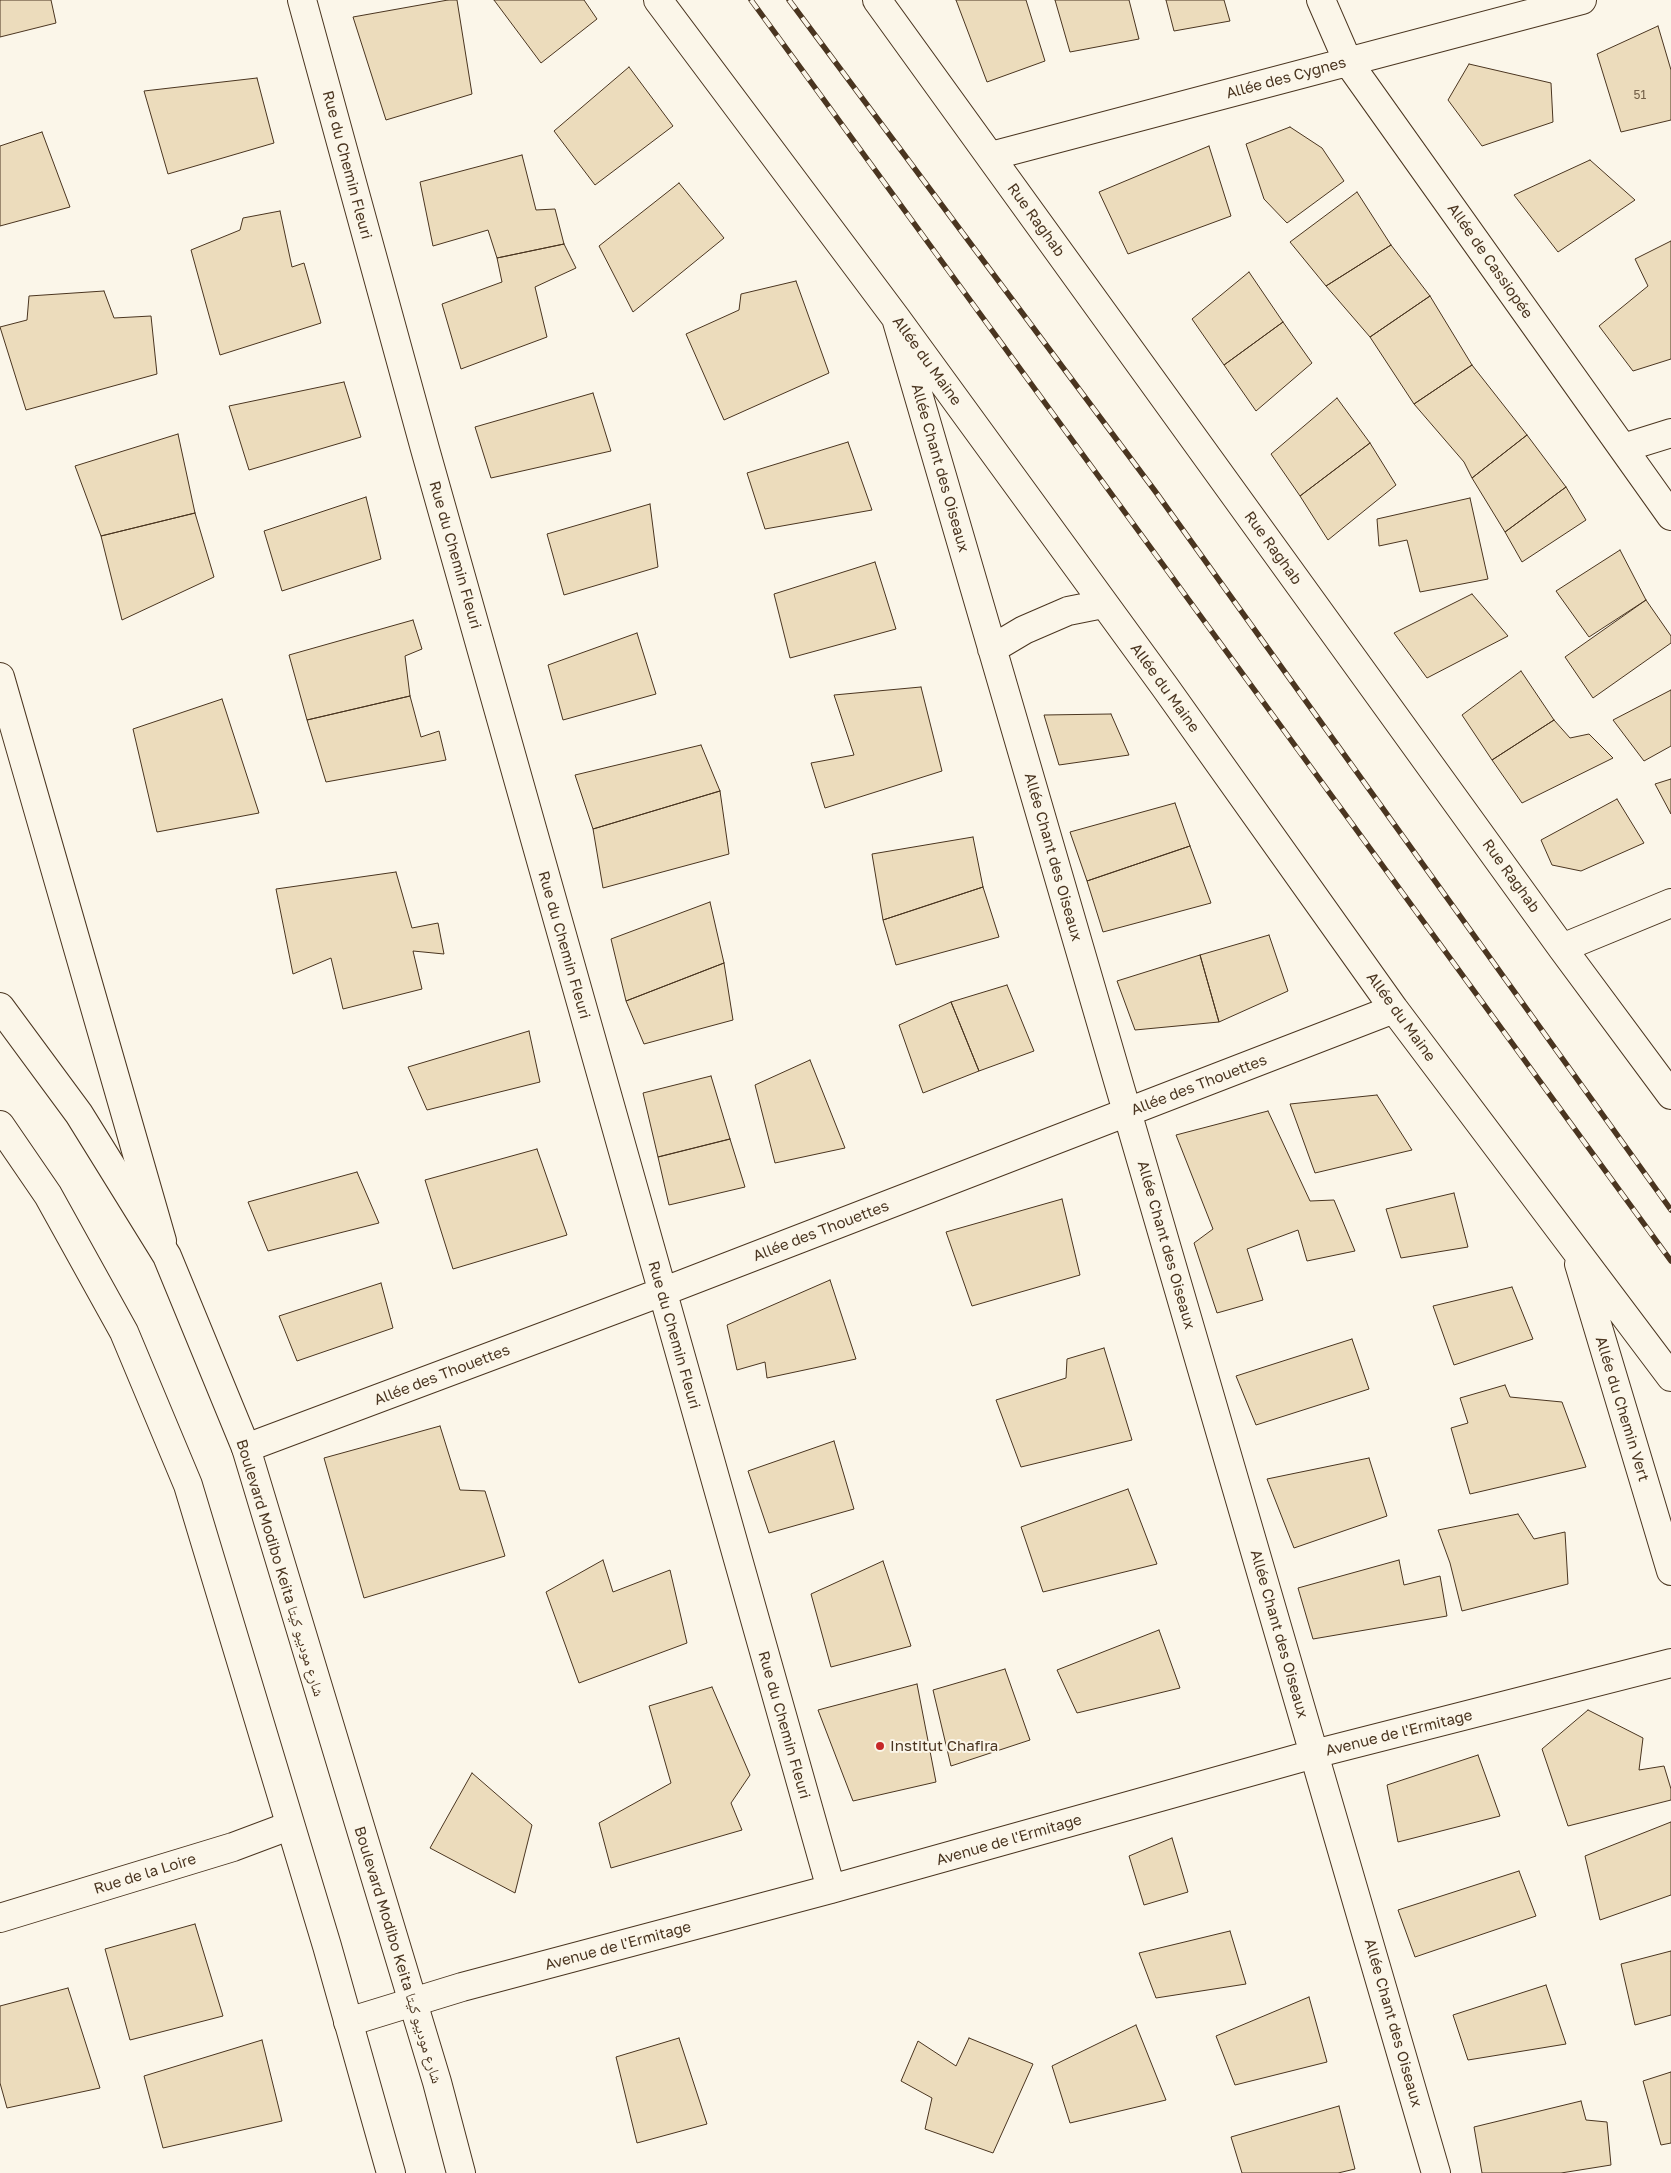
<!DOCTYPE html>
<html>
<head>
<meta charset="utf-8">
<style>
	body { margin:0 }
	canvas { display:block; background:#fbf6e9 }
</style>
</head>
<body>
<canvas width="1671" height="2173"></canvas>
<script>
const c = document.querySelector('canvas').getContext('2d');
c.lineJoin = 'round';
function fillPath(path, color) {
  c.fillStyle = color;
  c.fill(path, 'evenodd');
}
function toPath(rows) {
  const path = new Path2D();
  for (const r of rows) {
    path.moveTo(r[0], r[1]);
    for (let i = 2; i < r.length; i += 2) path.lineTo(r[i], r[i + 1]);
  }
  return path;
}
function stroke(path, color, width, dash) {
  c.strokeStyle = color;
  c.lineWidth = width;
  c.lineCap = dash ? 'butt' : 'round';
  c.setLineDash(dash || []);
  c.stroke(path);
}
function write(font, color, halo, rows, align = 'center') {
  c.font = font + ' "Golos Text","Noto Naskh Arabic",sans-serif';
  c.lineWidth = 4;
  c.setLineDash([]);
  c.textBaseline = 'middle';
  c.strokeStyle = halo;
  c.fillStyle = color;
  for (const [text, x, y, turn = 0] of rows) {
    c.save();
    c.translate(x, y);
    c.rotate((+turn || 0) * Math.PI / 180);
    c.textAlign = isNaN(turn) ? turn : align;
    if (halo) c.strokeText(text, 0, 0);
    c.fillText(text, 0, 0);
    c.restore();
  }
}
const building = toPath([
	[0,0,51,0,56,23,0,37,0,0],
	[448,0,457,0,472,94,386,120,353,17,448,0],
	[494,0,584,0,597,19,541,63,494,0],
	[956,0,1026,0,1045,61,987,82,956,0],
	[1055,0,1129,0,1139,39,1070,52,1055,0],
	[1166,0,1224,0,1230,21,1174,31,1166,0],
	[1658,26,1671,70,1671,120,1621,132,1597,54,1658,26],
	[1469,64,1551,83,1553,122,1482,146,1448,100,1469,64],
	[629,67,673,126,595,185,554,131,629,67],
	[257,78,274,143,168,174,144,91,257,78],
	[1290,127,1322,148,1344,181,1287,223,1264,199,1246,144,1290,127],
	[42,132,70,207,0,226,0,146,42,132],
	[1209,146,1231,216,1128,254,1099,192,1209,146],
	[522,155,536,210,555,209,564,244,497,258,488,230,433,246,420,182,522,155],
	[1590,160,1635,200,1558,252,1514,195,1590,160],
	[679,183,724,238,633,312,599,246,679,183],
	[1357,192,1391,245,1326,286,1290,242,1357,192],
	[280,211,292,267,304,263,321,323,220,355,191,250,240,230,243,218,280,211],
	[1671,241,1671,359,1633,371,1599,326,1648,286,1635,259,1671,241],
	[564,244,576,268,535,287,547,337,461,369,442,304,502,282,497,258,564,244],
	[1391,245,1430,296,1370,337,1326,286,1391,245],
	[1249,272,1283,322,1224,365,1192,319,1249,272],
	[796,281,829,373,724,420,686,334,739,310,741,294,796,281],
	[104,291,114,318,151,316,157,374,26,410,0,327,27,320,29,296,104,291],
	[1430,296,1472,365,1414,404,1370,337,1430,296],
	[1283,322,1312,363,1256,411,1224,365,1283,322],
	[1472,365,1527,435,1472,478,1464,462,1414,404,1472,365],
	[344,382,361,437,249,470,229,406,344,382],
	[593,393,611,451,491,478,475,427,593,393],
	[1337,398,1370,443,1300,496,1271,454,1337,398],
	[178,434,195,513,101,536,75,466,178,434],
	[1527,435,1566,487,1505,532,1472,478,1527,435],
	[848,442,872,510,765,529,747,473,848,442],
	[1370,443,1396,485,1328,540,1300,496,1370,443],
	[1566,487,1586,520,1522,562,1505,532,1566,487],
	[366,497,381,559,282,591,264,531,366,497],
	[1470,498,1488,579,1420,592,1407,540,1379,546,1377,519,1470,498],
	[650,504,658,567,564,595,547,534,650,504],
	[195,513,214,577,122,620,101,536,195,513],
	[1620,550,1646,600,1589,637,1556,591,1620,550],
	[875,562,896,629,790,658,774,594,875,562],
	[1472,594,1508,636,1427,678,1394,633,1472,594],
	[1646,600,1671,636,1671,643,1593,698,1565,657,1646,600],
	[413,620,422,649,405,656,410,696,307,720,289,655,413,620],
	[637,633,656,694,563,720,548,665,637,633],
	[1521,671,1554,720,1492,760,1462,715,1521,671],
	[921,687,942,771,825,808,811,763,854,755,834,695,921,687],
	[1671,690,1671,746,1644,761,1613,720,1671,690],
	[410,696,421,737,439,731,446,760,326,782,307,720,410,696],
	[222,699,259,813,157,832,133,729,222,699],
	[1111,714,1129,755,1059,765,1044,715,1111,714],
	[1554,720,1570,738,1589,734,1613,758,1522,803,1492,760,1554,720],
	[701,745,720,791,593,829,575,775,701,745],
	[1671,779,1671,814,1655,784,1671,779],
	[720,791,729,854,603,888,593,829,720,791],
	[1617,799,1644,843,1581,871,1552,865,1541,840,1617,799],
	[1175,803,1190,846,1087,881,1070,832,1175,803],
	[973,837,983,887,883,920,872,854,973,837],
	[1190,846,1211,903,1103,932,1087,881,1190,846],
	[396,872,412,928,438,923,444,954,413,951,422,989,343,1009,331,958,293,974,276,889,396,872],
	[983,887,999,937,896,965,883,920,983,887],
	[710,902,724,963,626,1001,611,939,710,902],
	[1269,935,1288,991,1219,1022,1200,955,1269,935],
	[1200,955,1219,1022,1135,1030,1117,981,1200,955],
	[724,963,733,1020,644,1044,626,1001,724,963],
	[1007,985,1034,1051,979,1071,951,1002,1007,985],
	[951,1002,979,1071,923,1093,899,1025,951,1002],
	[529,1031,540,1082,427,1110,408,1067,529,1031],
	[810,1060,845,1148,775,1163,755,1085,810,1060],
	[711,1076,730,1139,658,1157,643,1093,711,1076],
	[1377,1095,1412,1150,1315,1173,1290,1104,1377,1095],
	[1268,1111,1310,1201,1334,1200,1355,1251,1307,1261,1298,1230,1247,1249,1263,1300,1217,1313,1194,1243,1213,1229,1176,1135,1268,1111],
	[730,1139,745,1187,669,1205,658,1157,730,1139],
	[537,1149,567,1235,453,1269,425,1180,537,1149],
	[357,1172,379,1223,268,1251,248,1202,357,1172],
	[1454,1193,1468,1247,1401,1258,1386,1209,1454,1193],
	[1062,1199,1080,1275,972,1306,946,1232,1062,1199],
	[830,1280,856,1359,767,1378,765,1362,737,1370,727,1325,830,1280],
	[381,1283,393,1328,297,1361,279,1316,381,1283],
	[1512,1287,1533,1339,1454,1365,1433,1306,1512,1287],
	[1352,1339,1369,1389,1256,1425,1236,1376,1352,1339],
	[1104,1348,1132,1440,1021,1467,996,1400,1066,1378,1067,1359,1104,1348],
	[1505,1385,1510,1397,1562,1402,1586,1467,1470,1494,1451,1428,1468,1423,1460,1398,1505,1385],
	[440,1426,460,1490,485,1491,505,1556,364,1598,324,1458,440,1426],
	[834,1441,854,1509,769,1533,748,1471,834,1441],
	[1369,1458,1387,1516,1294,1548,1267,1479,1369,1458],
	[1128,1489,1157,1564,1043,1592,1021,1527,1128,1489],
	[1518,1514,1534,1539,1565,1532,1568,1584,1462,1611,1450,1563,1438,1530,1518,1514],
	[603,1560,613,1592,670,1570,687,1643,579,1683,546,1592,603,1560],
	[1399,1560,1404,1585,1440,1576,1447,1616,1313,1639,1298,1588,1399,1560],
	[883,1561,911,1646,831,1667,811,1594,883,1561],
	[1159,1630,1180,1688,1077,1713,1057,1670,1159,1630],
	[1005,1669,1030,1740,951,1766,933,1690,1005,1669],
	[917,1684,936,1782,853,1801,818,1710,917,1684],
	[712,1687,750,1775,731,1803,742,1830,611,1868,599,1823,671,1783,649,1706,712,1687],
	[1588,1710,1643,1738,1639,1770,1664,1766,1671,1789,1671,1800,1568,1826,1542,1749,1588,1710],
	[1478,1755,1500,1816,1398,1842,1387,1785,1478,1755],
	[472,1773,532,1825,515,1893,430,1848,472,1773],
	[1671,1822,1671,1895,1600,1920,1585,1856,1671,1822],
	[1172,1838,1188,1892,1144,1905,1129,1856,1172,1838],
	[1519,1871,1536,1916,1415,1957,1398,1910,1519,1871],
	[195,1924,223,2016,130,2040,105,1949,195,1924],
	[1230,1931,1246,1984,1156,1998,1139,1953,1230,1931],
	[1671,1951,1671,2015,1635,2025,1621,1964,1671,1951],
	[1546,1985,1566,2044,1468,2060,1453,2015,1546,1985],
	[68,1988,100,2088,7,2108,0,2083,0,2006,68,1988],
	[1309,1997,1327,2062,1235,2085,1216,2036,1309,1997],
	[1136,2025,1166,2100,1070,2123,1052,2066,1136,2025],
	[679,2038,707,2124,637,2143,616,2057,679,2038],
	[969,2038,1033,2064,993,2153,925,2129,932,2098,901,2081,918,2041,956,2066,969,2038],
	[262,2040,282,2121,163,2148,144,2076,262,2040],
	[1671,2072,1671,2143,1661,2145,1643,2081,1671,2072],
	[1581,2101,1586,2120,1607,2122,1611,2165,1561,2173,1482,2173,1474,2127,1581,2101],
	[1339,2106,1355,2169,1338,2173,1242,2173,1231,2137,1339,2106]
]);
fillPath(building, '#ecdcbc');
stroke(building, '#4a3520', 1);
const minor = toPath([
	[302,0,425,449,831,1889],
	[658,0,896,318,1165,687,1394,1009,1671,1377],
	[877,0,1562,948,1671,1095],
	[1321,0,1348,62,1671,516],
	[991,156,1582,0],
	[896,318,1436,2173],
	[1623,448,1671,433],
	[992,649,1024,630,1068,611,1103,604],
	[0,677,162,1241],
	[1562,948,1671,903],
	[1579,1264,1671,1571],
	[246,1448,662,1292,1394,1009],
	[0,1918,233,1847,289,1826],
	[348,2022,462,1987,831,1889,1314,1754,1671,1663]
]);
const major = toPath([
	[0,1007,79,1114,167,1256,246,1448,437,2082,461,2173],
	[0,1125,48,1195,124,1332,188,1485,327,1946,391,2173]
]);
stroke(minor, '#4a3520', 30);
stroke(major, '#4a3520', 30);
stroke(minor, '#fbf6e9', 28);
stroke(major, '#fbf6e9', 28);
const rail = toPath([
	[751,0,1671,1261],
	[789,0,1155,491,1671,1210]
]);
stroke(rail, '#4a3520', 5.5);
stroke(rail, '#fbf6e9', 4, [11]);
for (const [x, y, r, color] of [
	[880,1746,5,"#c62828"]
]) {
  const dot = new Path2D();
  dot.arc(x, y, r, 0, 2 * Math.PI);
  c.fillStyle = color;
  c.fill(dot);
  stroke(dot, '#fbf6e9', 2);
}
write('12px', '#725f47', null, [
	["51",1640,95]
]);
write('15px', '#4a3520', '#fbf6e9', [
	["Allée des Cygnes",1286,78,-15],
	["Rue du Chemin Fleuri",347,165,75],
	["Rue Raghab",1036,220,54],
	["Allée de Cassiopée",1490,261,55],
	["Allée du Maine",927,361,54],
	["Allée Chant des Oiseaux",940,468,74],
	["Rue Raghab",1273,548,54],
	["Rue du Chemin Fleuri",455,555,74],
	["Allée du Maine",1165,688,54],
	["Allée Chant des Oiseaux",1053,857,74],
	["Rue Raghab",1511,876,54],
	["Rue du Chemin Fleuri",564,945,74],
	["Allée du Maine",1401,1017,54],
	["Allée des Thouettes",1199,1085,-21],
	["Allée des Thouettes",821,1231,-21],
	["Allée Chant des Oiseaux",1166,1245,74],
	["Rue du Chemin Fleuri",674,1335,74],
	["Allée des Thouettes",442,1375,-21],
	["Allée du Chemin Vert",1622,1409,73],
	["Boulevard Modibo Keita شارع موديبو كيتا",280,1568,73],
	["Allée Chant des Oiseaux",1279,1634,74],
	["Rue du Chemin Fleuri",784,1725,74],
	["Avenue de l'Ermitage",1399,1733,-14],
	["Avenue de l'Ermitage",1009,1840,-16],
	["Rue de la Loire",145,1874,-17],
	["Avenue de l'Ermitage",618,1946,-15],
	["Boulevard Modibo Keita شارع موديبو كيتا",398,1955,73],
	["Allée Chant des Oiseaux",1393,2023,74]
]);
write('15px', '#4a3520', '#fbf6e9', [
	["Institut Chafira",890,1746]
], 'left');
</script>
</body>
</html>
